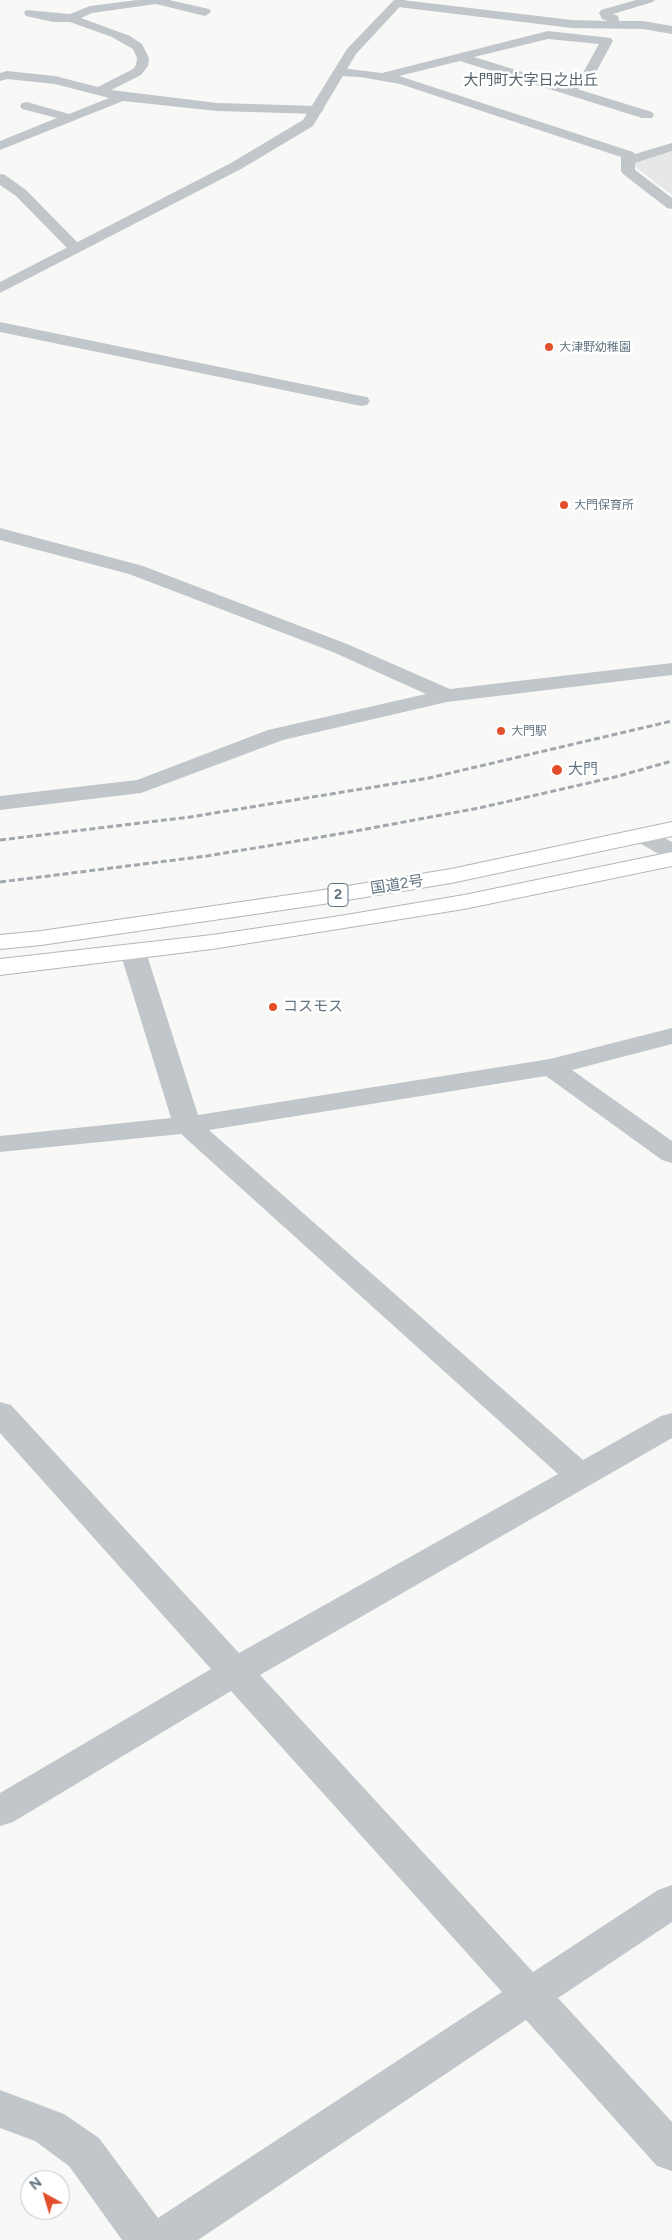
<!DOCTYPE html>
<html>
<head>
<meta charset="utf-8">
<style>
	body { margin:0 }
	#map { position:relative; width:672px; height:2240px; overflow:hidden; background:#f8f8f6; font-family:Figtree,sans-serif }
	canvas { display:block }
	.north { position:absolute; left:20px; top:2170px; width:50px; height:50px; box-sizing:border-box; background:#fff; border:1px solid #c1c8cd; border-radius:50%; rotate:321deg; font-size:14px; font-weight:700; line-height:20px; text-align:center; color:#637581 }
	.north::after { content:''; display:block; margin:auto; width:18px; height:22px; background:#e34f2b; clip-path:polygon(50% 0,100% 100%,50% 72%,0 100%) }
</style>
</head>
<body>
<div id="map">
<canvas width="672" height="2240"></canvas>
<div class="north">N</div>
</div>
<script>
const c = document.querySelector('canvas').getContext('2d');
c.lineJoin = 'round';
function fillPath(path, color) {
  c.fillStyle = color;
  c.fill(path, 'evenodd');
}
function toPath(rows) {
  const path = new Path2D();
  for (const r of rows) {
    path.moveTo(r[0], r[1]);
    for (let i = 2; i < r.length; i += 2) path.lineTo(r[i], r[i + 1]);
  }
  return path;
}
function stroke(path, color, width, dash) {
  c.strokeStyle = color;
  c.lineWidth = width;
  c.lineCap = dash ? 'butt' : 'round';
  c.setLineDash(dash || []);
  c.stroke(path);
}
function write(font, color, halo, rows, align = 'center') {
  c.font = font + ' Figtree,"Noto Sans JP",sans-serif';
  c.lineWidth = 5;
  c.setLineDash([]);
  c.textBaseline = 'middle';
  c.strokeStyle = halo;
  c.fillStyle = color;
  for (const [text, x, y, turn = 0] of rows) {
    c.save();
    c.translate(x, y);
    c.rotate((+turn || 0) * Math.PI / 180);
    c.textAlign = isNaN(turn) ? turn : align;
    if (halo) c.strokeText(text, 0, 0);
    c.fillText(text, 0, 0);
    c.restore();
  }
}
fillPath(toPath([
	[672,151,672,195,634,166,635,163]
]), '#e6e7e7');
const trunk = toPath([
	[672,822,672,836,451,883,317,905,41,945,0,949,0,935,41,931,317,891,451,869,672,822],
	[672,852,672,866,464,909,212,949,0,975,0,959,212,935,340,916,464,895,672,852]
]);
stroke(trunk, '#b2b7bb', 2);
fillPath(toPath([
	[137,0,169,0,209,9,211,12,205,16,156,4,92,13,81,18,130,36,142,44,149,58,148,66,141,75,111,90,217,103,317,106,324,110,317,114,217,111,123,101,0,150,0,141,57,118,22,109,20,106,22,103,27,102,69,114,109,98,55,84,7,79,0,81,0,73,7,71,55,76,98,87,133,69,136,65,137,58,133,49,112,37,70,22,53,22,26,16,24,13,26,10,70,14,90,6,137,0],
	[402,0,572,20,608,21,602,19,599,13,601,10,636,0,655,0,653,2,613,14,618,16,619,21,643,21,672,26,672,34,643,29,572,28,398,7,392,3,394,1,402,0],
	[548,31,611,38,613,41,590,83,589,86,577,89,652,112,654,115,652,118,642,118,460,61,399,76,633,152,635,154,672,143,672,151,635,163,635,170,672,198,672,209,667,208,623,174,621,171,621,157,400,84,360,77,341,76,335,72,341,68,382,73,548,31],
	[548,39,599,44,579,80,564,85,474,57,548,39],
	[0,174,5,175,26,190,80,245,83,248,80,251,70,251,16,196,0,185,0,174],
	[0,322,361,396,367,397,370,401,367,405,361,406,0,332,0,322],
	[0,528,143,566,347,644,450,689,672,663,672,675,447,702,283,740,141,793,0,810,0,796,137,780,268,730,426,694,333,652,129,574,0,540,0,528],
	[133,944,142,947,146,952,198,1115,550,1059,672,1028,672,1044,572,1070,672,1141,672,1163,662,1160,546,1076,209,1130,583,1460,661,1416,672,1413,672,1438,260,1675,533,1972,658,1890,672,1885,672,1922,558,1998,672,2122,672,2171,657,2166,526,2020,198,2240,122,2240,69,2166,35,2141,0,2128,0,2090,64,2114,99,2138,158,2218,502,1992,231,1691,13,1822,0,1826,0,1793,211,1669,0,1433,0,1402,11,1405,239,1653,558,1474,181,1134,0,1152,0,1136,171,1118,120,952,124,947,133,944]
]), '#c1c6ca');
fillPath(toPath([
	[394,0,406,0,356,54,313,126,241,169,0,293,0,282,231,163,303,120,347,49,394,0],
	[644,829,652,831,672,842,672,859,664,857,636,841,632,836,636,831,644,829]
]), '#c1c6ca');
fillPath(trunk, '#fff');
stroke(toPath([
	[0,840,190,817,429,778,672,721],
	[0,882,207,856,345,833,479,808,615,777,672,761]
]), '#a0a8ae', 3, [6, 3]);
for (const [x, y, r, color] of [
	[549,347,5,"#e34f2b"],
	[564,505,5,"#e34f2b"],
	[501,731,5,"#e34f2b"],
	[557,770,6,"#e34f2b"],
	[273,1007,5,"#e34f2b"]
]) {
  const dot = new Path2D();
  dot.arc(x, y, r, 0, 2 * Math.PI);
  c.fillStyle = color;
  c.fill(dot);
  stroke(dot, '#fff', 2);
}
write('12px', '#637581', '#fff', [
	["大津野幼稚園",559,347],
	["大門保育所",574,505],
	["大門駅",511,731]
], 'left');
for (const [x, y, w] of [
	[338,895,20]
]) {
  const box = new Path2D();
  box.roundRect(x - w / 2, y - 11.5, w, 23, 4);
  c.fillStyle = '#fff';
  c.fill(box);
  stroke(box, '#637581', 1);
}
write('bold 14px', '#637581', null, [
	["2",338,895]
]);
write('15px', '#55636c', '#fff', [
	["大門町大字日之出丘",531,81]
]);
write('15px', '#637581', '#fff', [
	["大門",568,770],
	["コスモス",283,1007]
], 'left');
write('15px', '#637581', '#fff', [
	["国道2号",397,885,-9]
]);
</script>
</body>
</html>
